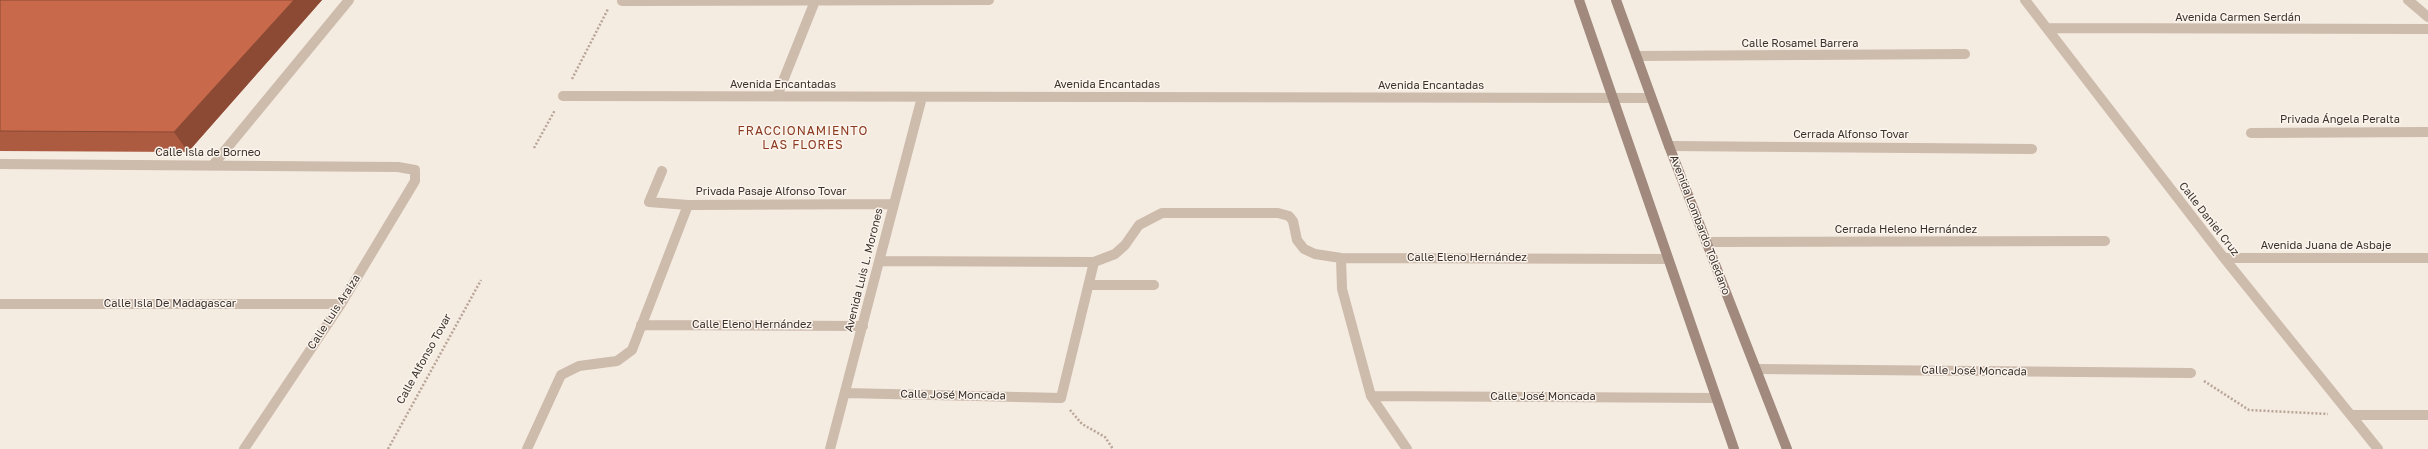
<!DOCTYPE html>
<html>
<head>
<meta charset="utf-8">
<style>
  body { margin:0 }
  canvas { display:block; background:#f4ebe1 }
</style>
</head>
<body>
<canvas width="2428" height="449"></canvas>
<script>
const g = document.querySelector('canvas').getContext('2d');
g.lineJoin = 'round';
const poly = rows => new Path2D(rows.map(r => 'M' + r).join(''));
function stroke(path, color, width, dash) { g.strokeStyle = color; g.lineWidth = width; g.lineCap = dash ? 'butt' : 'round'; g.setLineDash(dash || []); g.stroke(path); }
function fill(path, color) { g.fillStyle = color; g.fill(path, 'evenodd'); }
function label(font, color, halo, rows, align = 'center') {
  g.font = font + ' "Golos Text",sans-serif'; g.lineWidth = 3; g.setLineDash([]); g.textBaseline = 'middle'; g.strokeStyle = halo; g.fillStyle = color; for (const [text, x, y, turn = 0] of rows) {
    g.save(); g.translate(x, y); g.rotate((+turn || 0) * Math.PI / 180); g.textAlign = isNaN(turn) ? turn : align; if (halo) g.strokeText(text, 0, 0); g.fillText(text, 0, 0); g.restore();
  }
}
stroke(poly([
  [572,79,608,9],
  [534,148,555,110],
  [2204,381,2249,410,2328,414],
  [1070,410,1082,424,1105,437,1113,449],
  [388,449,481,280]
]), '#b9a596', 2.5, [2, 2]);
stroke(poly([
  [213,165,349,0]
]), '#cdbbac', 10);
stroke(poly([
  [2025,0,2224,258,2378,449],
  [2408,0,2428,17],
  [622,1,989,0],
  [2048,28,2428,29],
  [1636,56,1965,54],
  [563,96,1651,98],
  [777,96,815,1],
  [2251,133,2428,132],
  [1669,146,2032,149],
  [0,164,398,167,415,170,415,181,341,304,244,449],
  [662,171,649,202,688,205,894,204],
  [1706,242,2105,241],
  [1341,258,1342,289,1371,396,1407,449],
  [2224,258,2428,258],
  [879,261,1094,262,1115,254,1125,245,1139,225,1162,213,1278,213,1289,216,1293,221,1297,240,1304,249,1315,254,1341,258,1668,259],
  [1090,285,1154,285],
  [0,304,341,304],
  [641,325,863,326],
  [1756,369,2191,373],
  [845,393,1061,398,1094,262],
  [1371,396,1716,398],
  [2352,415,2428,415],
  [527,449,561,375,579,366,617,361,632,350,688,205],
  [830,449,922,97]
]), '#cdbbac', 10);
stroke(poly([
  [1579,0,1734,449],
  [1616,0,1669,146,1787,449]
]), '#a18a7d', 10);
fill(poly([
  [0,0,322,0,188,152,0,151]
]), '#ac5a40');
fill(poly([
  [294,0,322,0,188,152,174,132]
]), '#8c4a34');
const building = poly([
  [0,0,294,0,174,132,0,131,0,0]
]);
fill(building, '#c8694b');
stroke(building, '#8c4a34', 1);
label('11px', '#3b302b', '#fbf5ee', [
  ["Avenida Carmen Serdán",2238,18],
  ["Calle Rosamel Barrera",1800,44],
  ["Avenida Encantadas",783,85],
  ["Avenida Encantadas",1107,85],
  ["Avenida Encantadas",1431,86],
  ["Privada Ángela Peralta",2340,120],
  ["Cerrada Alfonso Tovar",1851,135],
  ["Calle Isla de Borneo",208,153],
  ["Privada Pasaje Alfonso Tovar",771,192],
  ["Calle Daniel Cruz",2209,219,52],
  ["Avenida Lombardo Toledano",1700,225,69],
  ["Cerrada Heleno Hernández",1906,230],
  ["Avenida Juana de Asbaje",2326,246],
  ["Calle Eleno Hernández",1467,258],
  ["Avenida Luis L. Morones",864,270,-76],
  ["Calle Isla De Madagascar",170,304],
  ["Calle Luis Araiza",334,312,-57],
  ["Calle Eleno Hernández",752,325],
  ["Calle Alfonso Tovar",424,359,-61],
  ["Calle José Moncada",1974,371,1],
  ["Calle José Moncada",953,395,1],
  ["Calle José Moncada",1543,397]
]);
g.letterSpacing = '1px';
label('12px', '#8c3b22', '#fbf5ee', [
  ["FRACCIONAMIENTO",803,131],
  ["LAS FLORES",803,145]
]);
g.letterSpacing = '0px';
</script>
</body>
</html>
